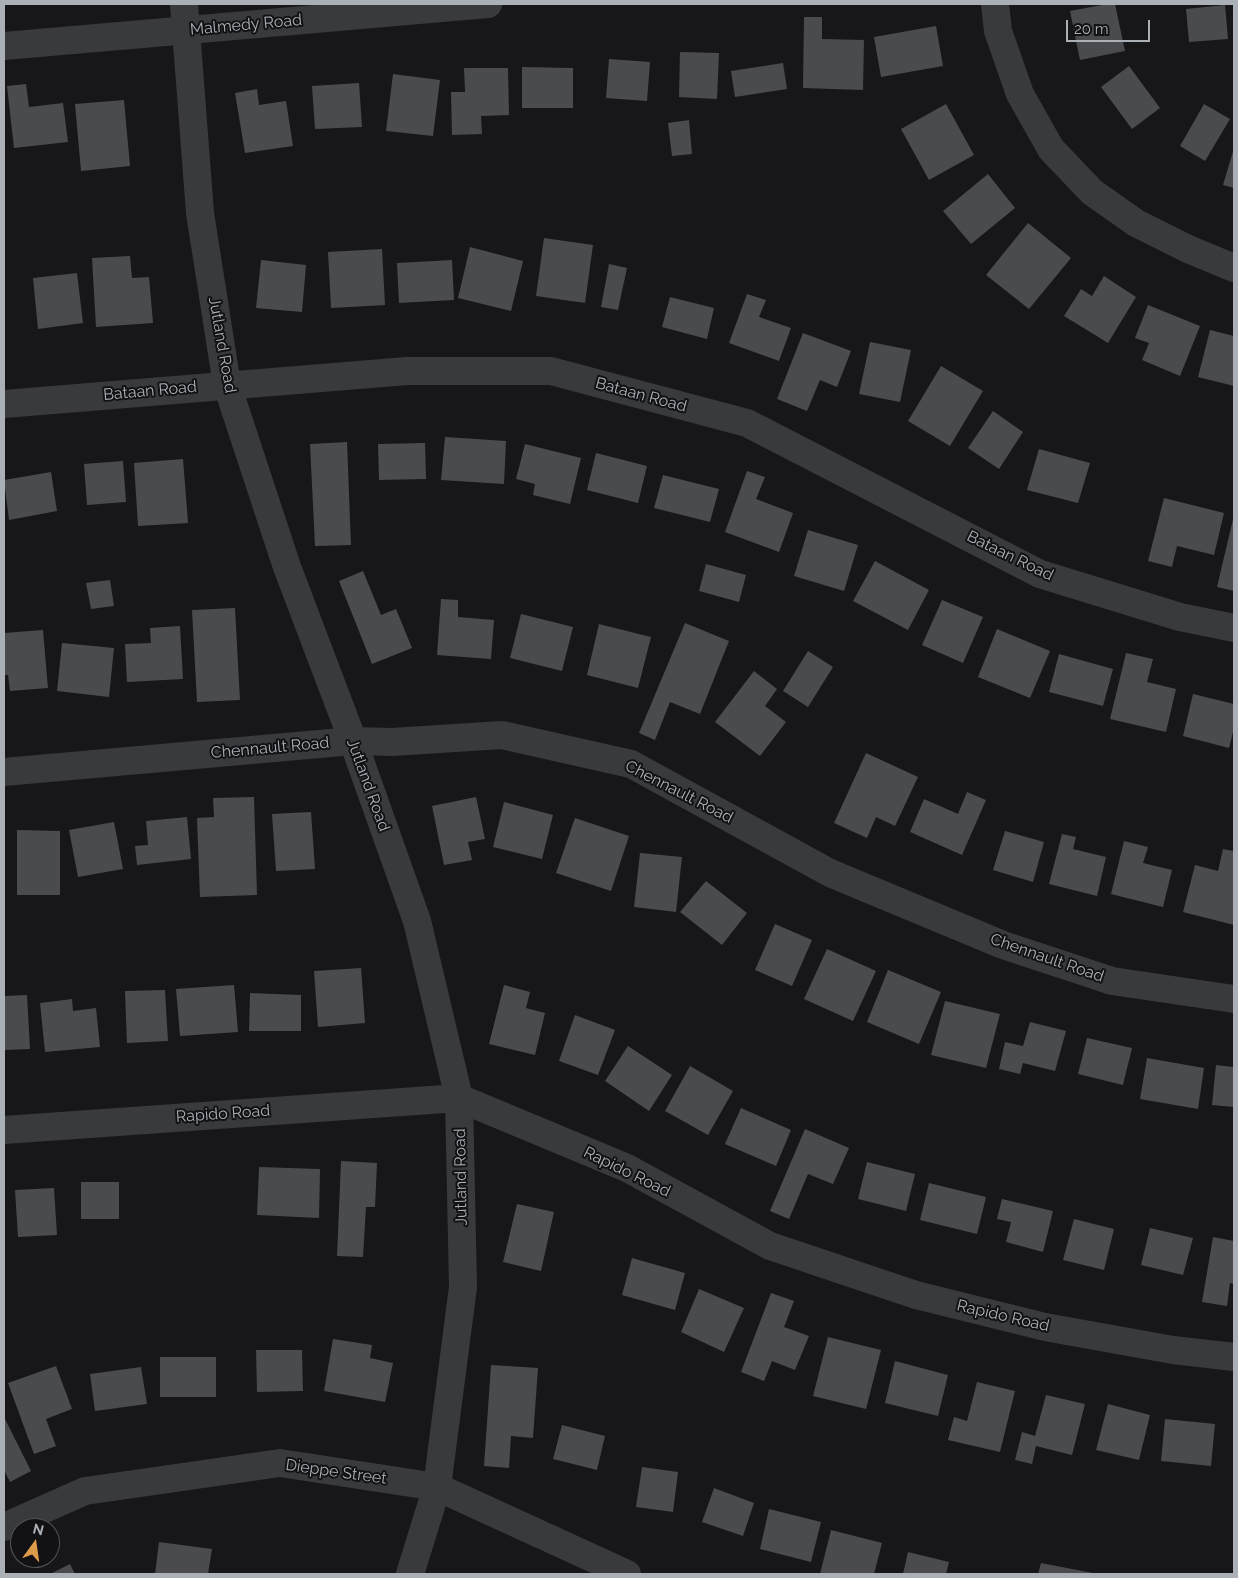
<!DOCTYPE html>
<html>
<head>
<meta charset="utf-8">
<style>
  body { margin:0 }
  #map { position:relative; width:1238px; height:1578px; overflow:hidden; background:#171719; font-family:Raleway,sans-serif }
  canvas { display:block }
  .frame { position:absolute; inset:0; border:5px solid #abb0b7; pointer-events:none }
  .north { position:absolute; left:10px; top:1518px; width:50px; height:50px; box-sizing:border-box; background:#121214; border:1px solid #4f5155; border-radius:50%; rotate:14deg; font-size:14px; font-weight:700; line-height:20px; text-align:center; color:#abb0b7 }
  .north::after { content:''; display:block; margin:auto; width:18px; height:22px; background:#dd9a4b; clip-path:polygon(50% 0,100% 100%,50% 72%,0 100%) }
  .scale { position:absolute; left:1066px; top:20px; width:84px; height:22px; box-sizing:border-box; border:2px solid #abb0b7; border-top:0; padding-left:6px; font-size:15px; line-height:18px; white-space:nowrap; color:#abb0b7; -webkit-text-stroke:4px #121214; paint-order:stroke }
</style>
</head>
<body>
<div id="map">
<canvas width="1238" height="1578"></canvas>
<div class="frame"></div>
<div class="north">N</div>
<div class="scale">20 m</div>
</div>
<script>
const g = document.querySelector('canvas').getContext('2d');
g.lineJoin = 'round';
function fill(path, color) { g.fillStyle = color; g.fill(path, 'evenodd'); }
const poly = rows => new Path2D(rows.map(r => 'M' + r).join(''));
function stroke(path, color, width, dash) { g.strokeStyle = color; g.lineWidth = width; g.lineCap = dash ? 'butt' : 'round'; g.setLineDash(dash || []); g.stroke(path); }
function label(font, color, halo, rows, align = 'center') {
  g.font = font + ' Raleway,sans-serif'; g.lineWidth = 4; g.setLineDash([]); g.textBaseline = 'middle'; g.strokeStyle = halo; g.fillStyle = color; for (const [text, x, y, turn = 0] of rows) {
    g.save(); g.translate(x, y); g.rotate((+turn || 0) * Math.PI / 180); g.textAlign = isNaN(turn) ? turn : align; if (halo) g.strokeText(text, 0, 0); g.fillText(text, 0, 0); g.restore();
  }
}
fill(poly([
  [1107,4,1115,4,1125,51,1080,60,1070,11],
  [1225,5,1228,39,1189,42,1186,9],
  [804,17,822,17,822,39,864,40,863,90,803,88],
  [936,26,943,66,881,77,874,37],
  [680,52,719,53,717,99,679,97],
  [609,59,650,62,647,101,606,98],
  [783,63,787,89,735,97,731,71],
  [1129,66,1160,108,1132,129,1101,87],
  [522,67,573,68,573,108,522,108],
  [464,68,508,68,509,115,481,116,482,134,452,135,451,92,465,92],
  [393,74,440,80,433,136,386,131],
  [359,83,362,127,315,129,312,86],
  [26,84,29,107,63,103,68,142,14,148,7,86],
  [257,89,259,105,286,101,293,146,245,153,235,93],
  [124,100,130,166,81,171,75,104],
  [946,104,974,155,929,180,901,129],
  [1204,104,1230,119,1205,161,1180,146],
  [689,120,692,154,672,156,668,123],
  [1234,148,1234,188,1223,185],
  [988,174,1015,208,971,244,943,211],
  [1028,223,1071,258,1029,309,986,275],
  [544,238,593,245,585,303,536,296],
  [470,247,523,261,511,311,458,298],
  [382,249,385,305,331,308,328,252],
  [130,256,132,278,149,277,153,323,96,327,92,258],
  [261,260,306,265,302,312,256,308],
  [452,260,454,300,399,303,397,263],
  [609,264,627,268,618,310,601,307],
  [77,273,83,323,38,329,33,278],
  [1104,276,1136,297,1108,343,1064,316,1081,289,1092,296],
  [747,294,766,300,759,317,791,328,779,361,729,343],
  [670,297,714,308,707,339,662,327],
  [1148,305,1200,326,1180,376,1142,360,1149,343,1135,338],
  [1210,330,1234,336,1234,386,1198,377],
  [803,333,851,351,837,387,820,380,807,411,777,399],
  [870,342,911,350,900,402,859,394],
  [941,366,983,391,950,446,908,421],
  [993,411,1023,432,999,469,968,448],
  [445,437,506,441,504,484,441,480],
  [347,442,351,545,315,546,310,444],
  [425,443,426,479,379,480,378,444],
  [525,444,581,458,570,504,533,495,535,484,516,479],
  [1039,449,1090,463,1078,503,1027,490],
  [596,453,647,466,638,503,587,490],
  [183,459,188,523,138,526,134,463],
  [123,461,126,502,87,505,84,464],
  [747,471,765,477,756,499,793,513,779,552,725,532],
  [51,472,57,511,9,520,4,480],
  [663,475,719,489,710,522,654,508],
  [1164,498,1224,513,1214,555,1177,546,1172,567,1148,561],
  [1234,515,1234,591,1217,587],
  [808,530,858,545,844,591,794,576],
  [875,561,929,590,908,630,853,601],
  [706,564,746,575,739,602,699,591],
  [363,571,381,615,396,609,412,648,372,664,339,581],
  [110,580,114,606,91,609,86,583],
  [441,599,458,600,458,617,494,620,491,659,437,655],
  [942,600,983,617,963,663,922,645],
  [235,608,240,700,197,702,192,610],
  [521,614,573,627,562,671,510,658],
  [685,623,729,641,700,714,670,702,655,740,639,733],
  [599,624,651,637,638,688,587,675],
  [180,626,183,679,127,682,125,644,151,643,150,628],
  [997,629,1050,651,1030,698,978,677],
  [43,630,48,688,10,691,8,675,4,675,4,633],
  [62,643,114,648,109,697,57,691],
  [808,651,833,667,808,707,783,691],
  [1126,653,1153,659,1147,682,1176,689,1166,732,1110,719],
  [1059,654,1113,669,1103,706,1049,692],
  [754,671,777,689,765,706,786,722,760,756,715,722],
  [1193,694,1234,704,1234,728,1229,748,1183,736],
  [866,753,918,777,895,826,876,817,867,838,834,823],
  [967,792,986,800,962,855,910,832,924,799,958,814],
  [254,797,257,895,200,897,197,818,214,817,213,798],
  [476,797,485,839,468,842,472,860,444,865,432,806],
  [504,802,553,815,542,859,493,847],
  [311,812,315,869,276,871,272,814],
  [187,817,191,859,137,865,135,846,148,845,146,821],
  [575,818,629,836,611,891,556,873],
  [114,822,123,869,78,877,69,830],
  [17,830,60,831,60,895,17,895],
  [1005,831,1044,842,1033,882,993,870],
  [1062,834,1076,837,1073,849,1106,857,1097,896,1049,884],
  [1124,841,1148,847,1143,863,1172,870,1163,907,1111,894],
  [1223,849,1234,851,1234,925,1183,912,1195,865,1218,871],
  [640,853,682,857,676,912,634,907],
  [706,881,747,913,722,945,680,912],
  [775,924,812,940,792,986,755,970],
  [827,949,876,971,853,1021,804,999],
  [361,968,365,1023,318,1027,314,971],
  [888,970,941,992,919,1044,867,1022],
  [234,985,238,1032,180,1036,176,989],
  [504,985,530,992,526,1008,545,1013,535,1055,489,1044],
  [165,990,168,1041,127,1043,125,991],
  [250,993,301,995,301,1031,249,1031],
  [27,995,30,1049,4,1050,4,996],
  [72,999,73,1011,96,1008,100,1047,45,1052,40,1003],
  [945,1001,1000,1014,986,1068,931,1055],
  [575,1015,615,1030,598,1075,559,1061],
  [1030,1022,1066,1031,1055,1071,1023,1063,1020,1074,999,1069,1005,1042,1023,1046],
  [1087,1038,1132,1048,1123,1085,1078,1074],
  [628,1046,672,1075,649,1111,605,1081],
  [1147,1058,1204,1068,1198,1109,1140,1099],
  [1216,1065,1234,1067,1234,1107,1212,1105],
  [690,1066,733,1091,708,1135,665,1111],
  [741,1108,791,1130,776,1166,725,1144],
  [805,1129,849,1148,833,1184,808,1174,789,1219,770,1211],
  [341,1161,377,1163,375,1207,366,1207,363,1257,337,1256],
  [867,1162,915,1174,906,1211,858,1199],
  [259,1167,320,1169,319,1218,257,1215],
  [81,1182,119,1182,119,1219,81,1219],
  [929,1183,986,1197,977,1234,920,1220],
  [54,1188,57,1235,18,1237,15,1190],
  [1002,1199,1053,1211,1043,1252,1006,1242,1011,1222,997,1219],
  [517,1204,554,1212,541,1271,503,1262],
  [1074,1219,1114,1229,1104,1270,1063,1260],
  [1150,1228,1193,1238,1183,1275,1141,1265],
  [1213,1237,1234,1241,1234,1284,1230,1283,1227,1306,1202,1302],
  [632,1258,685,1273,675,1310,622,1295],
  [699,1289,744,1308,724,1352,681,1332],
  [771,1293,794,1301,784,1327,809,1336,795,1370,772,1361,764,1381,741,1372],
  [828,1337,881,1350,866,1409,813,1396],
  [333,1339,372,1345,370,1358,393,1363,385,1402,324,1391],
  [256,1350,302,1350,303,1391,257,1392],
  [160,1357,216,1357,216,1397,160,1397],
  [895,1361,948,1375,938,1416,885,1403],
  [491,1365,538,1368,533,1438,511,1436,509,1468,484,1466],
  [56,1366,72,1409,46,1419,56,1446,34,1454,8,1383],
  [141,1367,147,1404,95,1411,90,1374],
  [977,1382,1015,1391,1000,1452,948,1440,954,1417,967,1421],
  [1046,1395,1085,1404,1072,1455,1036,1446,1032,1464,1015,1460,1022,1432,1035,1436],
  [1108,1404,1150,1415,1139,1460,1096,1450],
  [4,1417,31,1471,10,1482,4,1470],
  [1165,1419,1215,1424,1211,1466,1161,1461],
  [562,1425,605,1436,597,1470,553,1459],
  [642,1467,678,1472,673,1512,636,1507],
  [714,1488,754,1503,743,1536,702,1522],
  [769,1509,821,1522,811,1562,760,1549],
  [831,1530,882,1543,874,1574,820,1574],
  [159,1542,212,1549,208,1574,155,1574],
  [908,1552,949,1562,946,1574,903,1574],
  [1041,1563,1093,1573,1093,1574,1038,1574],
  [70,1564,75,1574,50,1574]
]), '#494b4e');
stroke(poly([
  [995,4,998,31,1020,94,1051,149,1092,192,1136,223,1188,249,1234,268],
  [4,46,488,4],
  [4,404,407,371,551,371,747,423,1040,574,1180,617,1234,628],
  [4,772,353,741,392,742,502,735,631,764,830,873,1003,945,1112,981,1234,999],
  [4,1130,459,1098,627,1168,770,1246,916,1295,1045,1327,1173,1350,1234,1357],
  [4,1527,85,1491,280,1463,437,1487,627,1574]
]), '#393a3d', 28);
stroke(poly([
  [184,4,200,213,227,385,287,567,353,741,417,921,459,1098,463,1287,437,1487,410,1574]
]), '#393a3d', 28);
label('16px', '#abb0b7', '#121214', [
  ["Malmedy Road",246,25,-5],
  ["Jutland Road",222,345,80],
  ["Bataan Road",150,391,-5],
  ["Bataan Road",641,395,15],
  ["Bataan Road",1010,556,26],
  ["Chennault Road",270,748,-5],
  ["Jutland Road",368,785,70],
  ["Chennault Road",679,792,27],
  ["Chennault Road",1047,958,19],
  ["Rapido Road",223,1114,-4],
  ["Rapido Road",627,1172,26],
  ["Jutland Road",461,1177,-91],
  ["Rapido Road",1003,1316,13],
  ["Dieppe Street",336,1472,8]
]);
</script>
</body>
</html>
